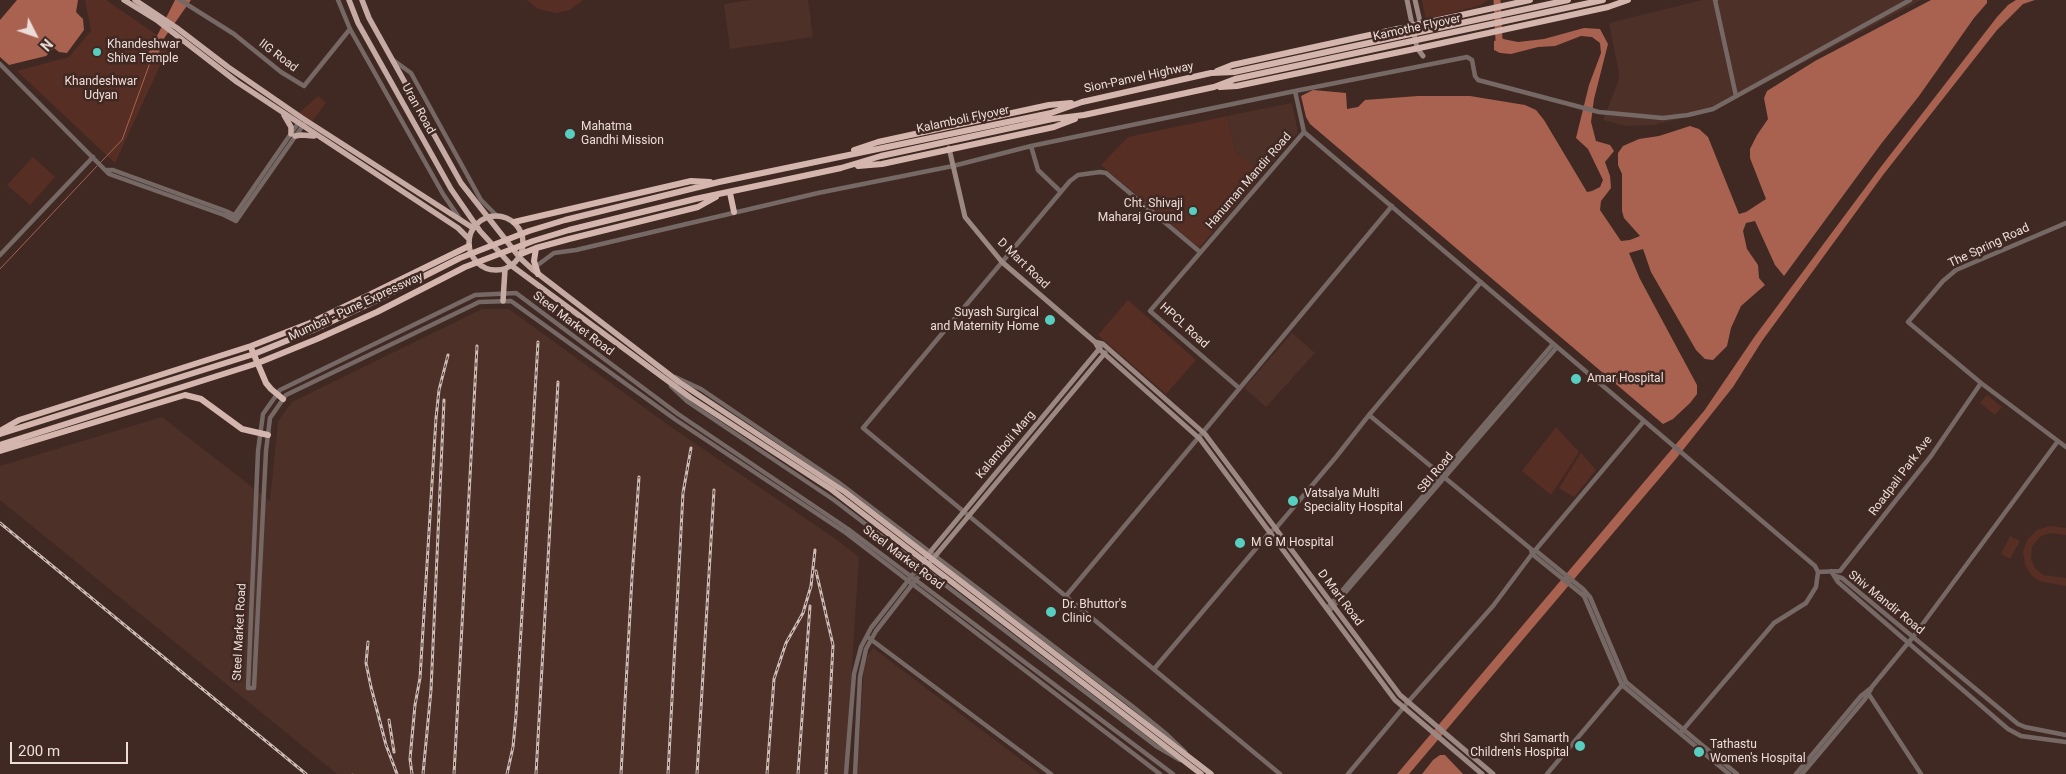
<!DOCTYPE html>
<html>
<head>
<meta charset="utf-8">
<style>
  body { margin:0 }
  #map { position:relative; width:2066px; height:774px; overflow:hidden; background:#402923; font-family:Roboto,sans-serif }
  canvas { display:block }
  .north { position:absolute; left:10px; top:10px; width:50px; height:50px; -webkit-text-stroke:4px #402923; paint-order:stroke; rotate:131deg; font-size:14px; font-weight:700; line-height:20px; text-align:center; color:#edddd9 }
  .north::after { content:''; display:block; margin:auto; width:18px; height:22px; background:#edddd9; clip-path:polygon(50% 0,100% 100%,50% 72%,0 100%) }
  .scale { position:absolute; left:10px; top:742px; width:118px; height:22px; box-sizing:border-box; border:2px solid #edddd9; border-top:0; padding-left:6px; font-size:15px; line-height:18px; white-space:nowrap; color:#edddd9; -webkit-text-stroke:4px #402923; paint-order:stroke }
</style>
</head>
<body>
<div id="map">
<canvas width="2066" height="774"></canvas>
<div class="north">N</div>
<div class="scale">200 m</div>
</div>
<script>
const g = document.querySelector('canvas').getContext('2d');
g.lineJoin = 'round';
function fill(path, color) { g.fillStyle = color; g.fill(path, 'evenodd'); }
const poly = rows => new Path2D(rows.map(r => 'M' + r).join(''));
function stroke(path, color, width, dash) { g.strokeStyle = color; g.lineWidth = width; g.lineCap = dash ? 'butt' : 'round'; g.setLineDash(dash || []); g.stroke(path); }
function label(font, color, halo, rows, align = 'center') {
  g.font = font + ' Roboto,sans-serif'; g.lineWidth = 5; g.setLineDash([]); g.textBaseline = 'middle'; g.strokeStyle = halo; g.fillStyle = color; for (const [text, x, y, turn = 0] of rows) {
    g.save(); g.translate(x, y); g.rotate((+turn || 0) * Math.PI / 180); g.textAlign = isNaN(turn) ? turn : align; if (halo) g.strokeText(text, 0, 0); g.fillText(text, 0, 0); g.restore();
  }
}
fill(poly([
  [750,0,808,0,813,37,730,49,724,4],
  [1702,0,1921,0,1715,110,1654,125,1626,126,1603,120,1618,82,1619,73,1609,23],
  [1292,103,1298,133,1263,174,1235,151,1227,116],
  [482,309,509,309,671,427,837,540,859,557,845,774,337,774,0,500,0,466,162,417,270,501,278,421,292,402],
  [1292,333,1315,353,1266,407,1244,388],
  [873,648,1040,774,857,774,864,669,867,656]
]), '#4d3028');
fill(poly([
  [85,0,106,0,170,44,115,163,17,71,69,57,91,31],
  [527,0,583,0,570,10,556,13,538,9],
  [1422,0,1488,0,1481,5,1426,20],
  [318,96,326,103,312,121,299,113],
  [1227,116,1235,151,1263,174,1199,248,1101,165,1128,137],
  [33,157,55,177,30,205,7,185],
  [1128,300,1196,360,1166,394,1098,335],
  [1987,395,2002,407,1995,415,1980,403],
  [1556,427,1579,452,1551,495,1522,471],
  [1581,453,1596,470,1574,497,1559,488],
  [2050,526,2066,528,2066,535,2050,533,2041,536,2032,546,2031,559,2035,568,2043,575,2066,578,2066,586,2039,581,2032,576,2025,565,2023,551,2028,539,2037,530],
  [2010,536,2020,541,2010,559,2001,554]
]), '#572e24');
fill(poly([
  [17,0,78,0,76,12,83,19,84,30,67,53,59,52,54,48,46,56,9,65,0,57,0,20],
  [175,0,191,0,165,37,155,63,145,60],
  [1931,0,1987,0,1987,3,1974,18,1919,96,1881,144,1784,276,1775,265,1755,221,1746,223,1743,231,1747,249,1758,265,1759,278,1765,285,1741,306,1731,328,1727,346,1713,360,1705,359,1696,350,1651,272,1643,249,1629,253,1640,279,1697,385,1697,394,1690,403,1673,419,1663,424,1310,124,1306,117,1301,96,1313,90,1346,93,1347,109,1358,107,1365,100,1418,96,1470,96,1525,105,1536,110,1544,120,1587,192,1592,191,1600,187,1603,180,1588,149,1576,138,1589,85,1601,53,1600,43,1592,37,1581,36,1555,46,1538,47,1511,54,1500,53,1494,50,1494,41,1503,39,1518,42,1544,39,1584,28,1600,29,1608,44,1594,99,1591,122,1596,141,1610,145,1614,151,1605,162,1610,176,1611,188,1601,201,1600,210,1621,241,1630,240,1640,236,1624,218,1622,211,1622,174,1618,165,1618,153,1623,146,1639,139,1659,136,1690,126,1699,129,1708,137,1739,214,1746,212,1766,199,1750,158,1750,149,1757,135,1768,119,1764,98,1767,91,1815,61],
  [2016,0,2035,0,2023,4,1997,30,1883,175,1762,341,1733,387,1675,460,1409,774,1397,774,1704,411,1755,336,1880,168,1997,17,2008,5],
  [1440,755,1445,755,1463,774,1422,774,1433,760]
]), '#a96250');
stroke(poly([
  [100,163,122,140,151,60],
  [0,269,97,166],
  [352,774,353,774]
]), '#a96250', 1);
stroke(poly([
  [1497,0,1499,40,1506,45]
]), '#a96250', 7);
stroke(poly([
  [180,0,234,34,281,72,304,86,350,29],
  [338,0,350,29,443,194,460,219],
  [1716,0,1715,0,1736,96],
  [393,60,411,73,481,200,497,216],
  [0,64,109,174,224,215,236,221,304,124],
  [1295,91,1304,132],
  [1304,132,1815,566,1818,572,1840,571,1931,456,1981,383],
  [1031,146,1038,170,1061,192],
  [107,170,113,170,226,211,238,217],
  [234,216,299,122],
  [2066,223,1956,270,1943,281,1908,322,1981,383,2066,447],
  [1200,252,1106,173,1100,172,1078,175,1070,181,863,428,1280,774],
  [0,255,93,157],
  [535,267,554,253,576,250,818,193,953,166,1031,146,1295,91,1467,57,1472,60,1475,76,1478,80,1599,112,1663,118,1688,115,1713,109,1910,0],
  [675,377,701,389,726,406,838,482,1132,706,1165,733,1185,752],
  [671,386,688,402,834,500,1156,746,1180,760],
  [1239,388,1150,311,1304,132],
  [1369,415,1531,549,1532,554,1584,596,1622,685,1729,774],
  [1535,550,1583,589,1590,597,1626,682,1737,774],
  [1831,571,1838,582,2008,729,2021,736,2066,742],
  [1835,576,1842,578,2018,724,2025,727,2066,735],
  [1066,596,1392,206],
  [1329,606,1553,344],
  [1331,609,1557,347],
  [869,638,1051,774],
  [1154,669,1270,532,1276,528,1336,457,1369,415,1481,282],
  [1868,693,1921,774],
  [1682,731,1774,623,1806,603,1816,587,1818,572],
  [846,774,854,674,861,647,871,628,922,563],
  [855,774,860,677,866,649,876,631,925,568],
  [1160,774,846,533,676,420,511,301,479,302,471,306,286,395,270,418,266,451,254,688,248,688,258,451,263,414,280,390,475,295,516,293,678,414,848,529,1173,774],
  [1348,774,1408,702,1493,606,1532,554,1644,421],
  [1547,774,1623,684],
  [1796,774,1861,696,1871,688,1913,637,2058,441],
  [1802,774,1865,699,1871,689]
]), '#756865', 4.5);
stroke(poly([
  [1407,0,1417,48,1423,56],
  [1415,0,1421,26],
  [949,148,965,217,1002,262,1095,342,1099,349,1200,439,1395,700,1482,774],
  [1095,342,1103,344,1205,434,1400,695,1493,774],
  [926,557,1100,348],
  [931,561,1105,353]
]), '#9b8883', 5);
stroke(poly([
  [124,0,158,21,237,82,458,228,469,239],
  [135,0,177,28,228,67,302,118,473,228],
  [349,0,358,23,451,189,480,231,512,266,691,398,832,490,1201,774],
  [362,0,369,18,461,183,520,258,532,269,679,382,845,492,1211,774],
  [284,115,291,127,291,134],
  [295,136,301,135,314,136],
  '469 243a27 27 0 1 1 54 0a27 27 0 1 1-54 0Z',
  [503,301,505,269]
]), '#c6aba4', 5.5);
stroke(poly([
  [1217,71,1232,65,1530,0],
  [1220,87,1237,86,1424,47,1608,7,1628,0],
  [854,150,878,142,1049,105,1071,103],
  [858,166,882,164,1054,127,1075,119],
  [730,193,734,212],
  [514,222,691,181,710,182],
  [536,248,534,261,538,274],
  [521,254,536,248,569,239,698,207,716,197],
  [252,350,266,383,271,389,283,399],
  [0,431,19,420,251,346,310,323,369,295,469,246],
  [0,434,254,354,313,330,373,302,460,258,529,231,565,220,719,182,1051,113,1082,102,1211,73,1234,72,1568,0],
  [0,445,258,363,317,339,377,312,465,267,533,241,569,230,695,199,841,168,881,156,1052,119,1084,115,1214,87,1235,79,1603,0],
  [0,451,185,395,201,399,242,429,268,435]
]), '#d4b6ae', 6);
const rail = poly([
  [0,523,306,774],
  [816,571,833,645,826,774],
  [368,642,366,663,371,687,386,745,397,774],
  [389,720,394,752],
  [412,774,410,759,415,705,420,678,436,418,439,390,448,355],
  [423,774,431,690,444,400],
  [454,774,477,346],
  [507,774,513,747,516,715,538,342],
  [536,774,558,382],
  [621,774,632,577,639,477],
  [668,774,683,493,691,448],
  [697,774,714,490],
  [767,774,774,679,786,643,803,613,811,586,815,550],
  [798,774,810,606]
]);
stroke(rail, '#cdbcb7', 3);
stroke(rail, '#402923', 1, [4]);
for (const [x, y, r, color] of [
  [97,52,5,"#58cec0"],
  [570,134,6,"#58cec0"],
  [1193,211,5,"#58cec0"],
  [1050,320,6,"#58cec0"],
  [1576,379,6,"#58cec0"],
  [1293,501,6,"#58cec0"],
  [1240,543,6,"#58cec0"],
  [1051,612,6,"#58cec0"],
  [1580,746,6,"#58cec0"],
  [1699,752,6,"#58cec0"]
]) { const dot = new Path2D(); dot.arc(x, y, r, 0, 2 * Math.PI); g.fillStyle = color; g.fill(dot); stroke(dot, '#402923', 2); }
label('12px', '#edddd9', '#402923', [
  ["Kamothe Flyover",1417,28,-12],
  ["IIG Road",278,56,37],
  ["Sion-Panvel Highway",1139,78,-12],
  ["Uran Road",418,109,61],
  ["Kalamboli Flyover",963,120,-12],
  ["Hanuman Mandir Road",1249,181,-49],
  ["The Spring Road",1989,246,-25],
  ["D Mart Road",1023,264,44],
  ["Mumbai - Pune Expressway",356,307,-25],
  ["Steel Market Road",573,324,37],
  ["HPCL Road",1184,326,42],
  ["Kalamboli Marg",1006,445,-50],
  ["SBI Road",1436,473,-50],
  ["Roadpali Park Ave",1901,476,-53],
  ["Steel Market Road",903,558,37],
  ["D Mart Road",1340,598,53],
  ["Shiv Mandir Road",1886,603,39],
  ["Steel Market Road",240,632,-87]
]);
label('12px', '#edddd9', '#402923', [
  ["Khandeshwar",107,45],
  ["Shiva Temple",107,59],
  ["Mahatma",581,127],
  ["Gandhi Mission",581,141],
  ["Cht. Shivaji",1183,204,"right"],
  ["Maharaj Ground",1183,218,"right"],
  ["Suyash Surgical",1039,313,"right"],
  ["and Maternity Home",1039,327,"right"],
  ["Amar Hospital",1587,379],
  ["Vatsalya Multi",1304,494],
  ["Speciality Hospital",1304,508],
  ["M G M Hospital",1251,543],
  ["Dr. Bhuttor's",1062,605],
  ["Clinic",1062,619],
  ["Shri Samarth",1569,739,"right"],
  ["Children's Hospital",1569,753,"right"],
  ["Tathastu",1710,745],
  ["Women's Hospital",1710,759]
], 'left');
label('12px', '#f3ddd8', '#402923', [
  ["Khandeshwar",101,82],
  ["Udyan",101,96]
]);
</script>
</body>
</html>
